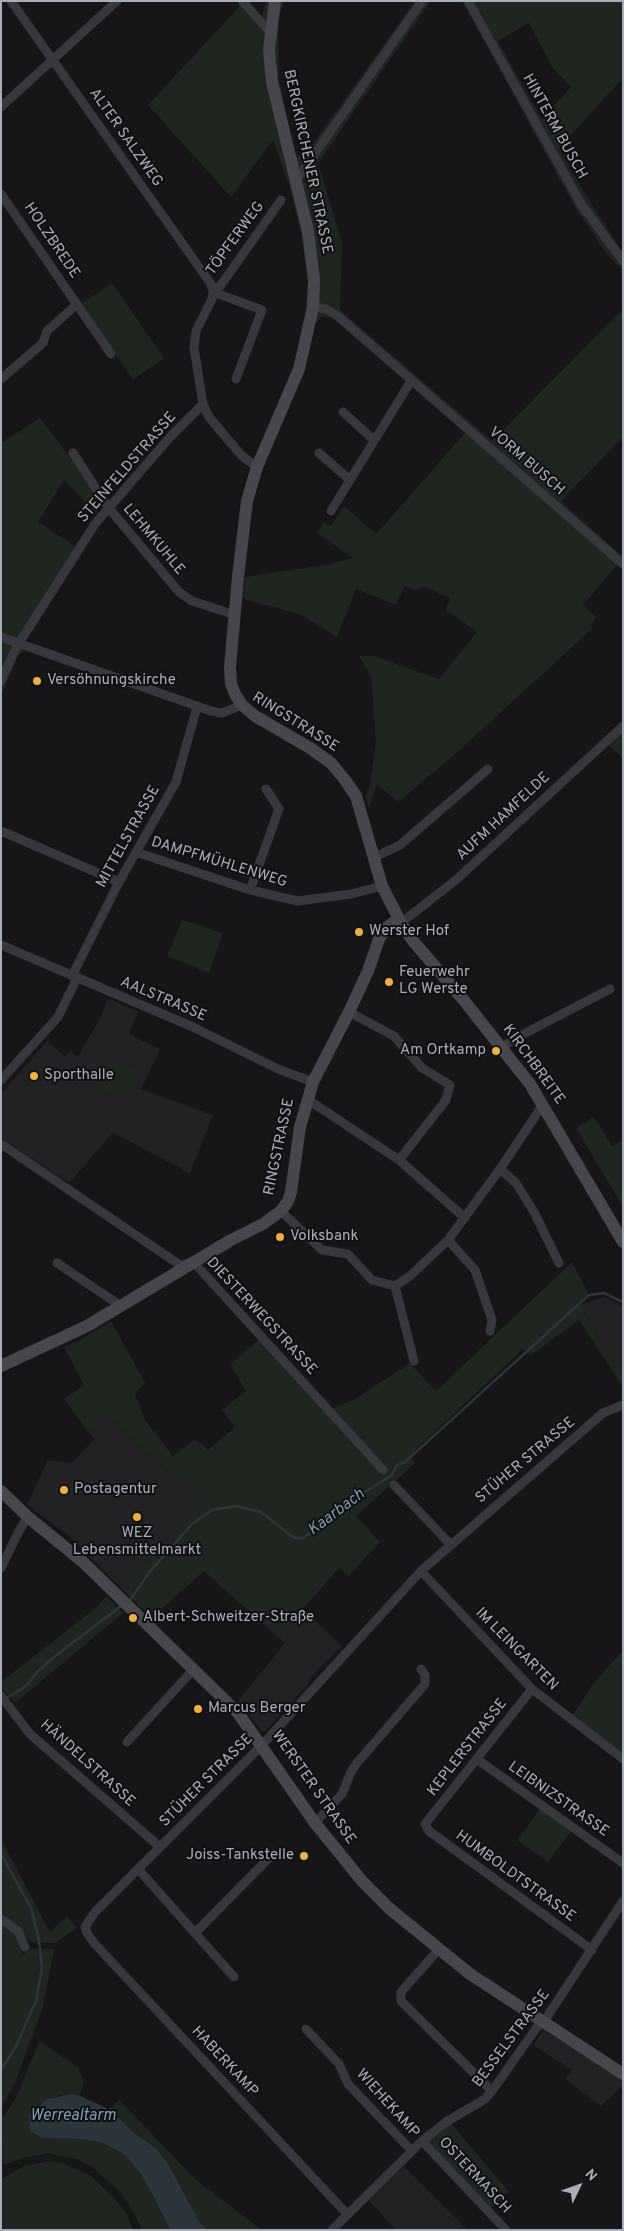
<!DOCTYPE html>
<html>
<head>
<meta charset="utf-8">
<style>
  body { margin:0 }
  #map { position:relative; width:624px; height:2231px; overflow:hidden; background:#161618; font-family:Overpass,sans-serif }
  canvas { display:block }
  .frame { position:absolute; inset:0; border:2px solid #a8adb8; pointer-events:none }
  .north { position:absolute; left:554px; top:2161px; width:50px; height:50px; -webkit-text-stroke:4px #111113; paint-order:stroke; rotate:48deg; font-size:14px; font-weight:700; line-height:20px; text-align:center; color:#a8adb8 }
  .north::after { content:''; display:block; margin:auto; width:18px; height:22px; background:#a8adb8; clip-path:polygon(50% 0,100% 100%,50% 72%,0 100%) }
</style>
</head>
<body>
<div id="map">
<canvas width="624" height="2231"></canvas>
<div class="frame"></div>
<div class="north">N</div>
</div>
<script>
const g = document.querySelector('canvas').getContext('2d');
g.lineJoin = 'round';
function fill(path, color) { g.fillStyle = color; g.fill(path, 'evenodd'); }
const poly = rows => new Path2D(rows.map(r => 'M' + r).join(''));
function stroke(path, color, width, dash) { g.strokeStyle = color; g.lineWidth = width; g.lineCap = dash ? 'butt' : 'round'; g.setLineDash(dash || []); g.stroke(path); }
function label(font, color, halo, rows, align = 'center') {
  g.font = font + ' Overpass,sans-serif'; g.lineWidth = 4; g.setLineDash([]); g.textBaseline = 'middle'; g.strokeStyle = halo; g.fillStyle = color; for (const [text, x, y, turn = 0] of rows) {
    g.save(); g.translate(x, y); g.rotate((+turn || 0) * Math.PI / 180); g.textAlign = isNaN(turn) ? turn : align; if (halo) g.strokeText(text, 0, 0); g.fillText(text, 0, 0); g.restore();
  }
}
fill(poly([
  [108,999,138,1011,129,1034,160,1049,141,1089,213,1115,190,1173,113,1133,69,1183,1,1138,1,1094,47,1041,65,1057,70,1051,78,1057,99,1020],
  [604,1297,623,1306,623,1379,580,1305],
  [106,1415,201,1501,123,1590,69,1536,27,1505,48,1460,72,1463,95,1439,89,1433],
  [298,1614,307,1621,311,1617,342,1646,310,1678,309,1683,266,1731,262,1731,238,1701,285,1643,278,1637],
  [543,2030,623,2079,623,2085,601,2106,565,2079,572,2070,533,2045],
  [404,2166,451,2213,467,2230,396,2230,369,2201]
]), '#222225');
fill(poly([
  [266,1,284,1,278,21,279,80,295,154,304,156,415,1,431,1,318,163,342,243,340,310,492,441,623,309,623,437,561,501,623,557,623,569,617,565,583,605,596,617,591,625,593,628,453,756,398,802,377,784,369,809,365,795,369,789,376,743,371,676,359,656,374,656,439,679,477,632,446,610,450,598,425,587,415,590,404,586,396,605,356,589,337,637,300,614,243,599,245,577,326,565,353,558,317,533,324,522,331,526,344,506,376,534,465,433,333,318,321,317,317,322,305,319,308,284,301,232,289,186,273,140,231,197,148,105,240,6,260,27],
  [462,1,623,1,623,78,559,148,582,189,623,253,623,271,607,254,576,209],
  [529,23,552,67,571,87,542,119,498,41],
  [112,283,164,358,133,380,81,304],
  [40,418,84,476,99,499,99,508,96,513,64,480,38,522,78,548,23,636,24,651,18,656,1,695,1,443],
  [623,730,623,759,608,744],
  [182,920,223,933,209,973,167,956],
  [117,1060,143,1071,137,1086,128,1096,120,1096,98,1091],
  [594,1117,612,1146,623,1140,623,1207,576,1128],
  [572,1262,588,1293,580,1305,623,1379,623,1387,579,1320,530,1356,523,1349,410,1455,415,1463,356,1516,380,1542,349,1576,339,1568,278,1637,204,1571,152,1618,123,1590,201,1501,106,1415,89,1433,64,1399,84,1385,64,1347,82,1339,111,1321,145,1383,135,1394,145,1420,173,1456,195,1439,208,1450,235,1427,222,1410,246,1391,230,1364,259,1340,373,1466,379,1460,331,1409,355,1399,410,1363,436,1391],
  [106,1596,123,1613,15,1703,1,1687,1,1682,98,1606],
  [623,1650,623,1755,572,1716,593,1684],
  [540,1809,571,1831,548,1862,517,1840],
  [1,1839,50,1932,67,1916,77,1928,55,1943,30,1942,17,1925,1,1914],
  [1,1923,12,1930,19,1941,22,1955,30,1949,54,1949,43,2007,15,2083,1,2107],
  [39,2041,78,2067,84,2081,80,2096,61,2095,47,2099,29,2114,62,2139,80,2139,103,2143,124,2154,140,2173,156,2201,170,2230,142,2230,133,2211,120,2192,95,2169,77,2159,48,2153,22,2158,3,2166,2,2119,16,2098],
  [119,2100,196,2180,262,2230,208,2230,200,2223,168,2162,157,2149,134,2133,109,2109],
  [451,2123,509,2192,487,2212,424,2145],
  [50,2161,63,2163,91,2176,116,2200,126,2213,133,2230,1,2230,1,2179,24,2166]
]), '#1e261f');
fill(poly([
  [71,2094,80,2096,109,2109,134,2133,157,2149,168,2163,200,2223,208,2230,170,2230,156,2201,140,2173,124,2154,103,2143,80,2139,43,2138,30,2131,29,2114,36,2108,47,2099]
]), '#2c353c');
stroke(poly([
  [130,1600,151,1570,192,1524,212,1510,236,1506,261,1512,294,1538,304,1538,336,1510,392,1475,397,1465,405,1462,589,1295,604,1293,623,1302],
  [5,1699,26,1686,37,1672,54,1657,121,1606],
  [1,1854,31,1908,39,1940,42,1968,36,2001,16,2046,1,2070]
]), '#2c353c', 2.5);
stroke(poly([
  [11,1,211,284,213,292,212,299,196,331,194,348,203,404,209,417,224,435,242,456,257,467],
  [242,1,270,32],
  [468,1,581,204,623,261],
  [1,107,117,1],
  [295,182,422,1],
  [1,194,111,354],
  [313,307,326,309,339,317,623,564],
  [1,379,43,343,47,331,77,304],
  [236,379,262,310,213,292,221,285,281,200],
  [343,412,374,440],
  [73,453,108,507,179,592,192,601,235,615],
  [319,453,350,480],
  [331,511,411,381],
  [1,637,211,711,222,713,242,705],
  [1,681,16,648,95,524,171,436,203,404],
  [1,831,119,882],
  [136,852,250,890,298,901,351,894,382,886],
  [373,858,400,845,488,769],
  [250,890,279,809,266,789],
  [401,923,457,879,623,726],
  [1,945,193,1027,278,1069,313,1082],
  [72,976,119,882,176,782,197,707],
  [349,1012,394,1036,422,1068,450,1085,446,1100,399,1160],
  [501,1048,514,1039,610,989],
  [1,1080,58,1017,77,978],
  [307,1099,399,1160,465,1218],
  [1,1144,180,1265,192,1263,197,1266,383,1470],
  [500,1169,516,1183,534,1212,559,1263],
  [281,1211,322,1250,348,1254,372,1280,395,1286,410,1276,448,1240,500,1169,540,1109,544,1106],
  [448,1240,475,1270,492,1320,490,1331],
  [57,1263,121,1306],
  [395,1286,414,1361],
  [394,1485,450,1544],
  [1,1568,20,1529,28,1517],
  [421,1571,532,1689,623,1759],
  [532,1689,425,1824,429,1831,592,1950],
  [1,1696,30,1734,160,1847],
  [127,1742,193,1670],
  [478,1760,623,1863],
  [315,1823,342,1794,351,1772,357,1763,425,1684,425,1675,421,1669],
  [138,1869,234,1977],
  [1,1919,18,1931,25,1947],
  [195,1933,269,1858],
  [439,1949,401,1992,401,2001,492,2091],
  [306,2029,339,2064,348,2084,412,2151],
  [422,2141,506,2230],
  [347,2214,94,1943,87,1933,85,1927,95,1912,262,1745,421,1571,603,1413,623,1405],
  [332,2230,422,2141,446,2122,485,2099,492,2091,537,2027,543,2023,623,1901]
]), '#37383d', 9);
stroke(poly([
  [275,1,269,50,272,82,308,231,314,280,313,307,299,369,257,467,247,501,238,577,230,667,231,684,235,694,242,705,255,716,310,748,331,763,345,780,356,796,382,886,401,923,413,941,462,998,530,1084,623,1242],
  [1,1366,87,1326,231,1240,263,1224,281,1211,288,1201,291,1192,300,1127,313,1082,349,1012,368,971,379,939,386,928,398,919],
  [1,1491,28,1517,83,1562,238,1713,315,1823,362,1881,390,1909,470,1974,623,2074]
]), '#45474d', 12);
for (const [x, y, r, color] of [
  [37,681,5,"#f2b134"],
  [359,932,5,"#f2b134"],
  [389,982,5,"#f2b134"],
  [496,1051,5,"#f2b134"],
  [34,1076,5,"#f2b134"],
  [280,1237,5,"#f2b134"],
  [64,1490,5,"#f2b134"],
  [137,1517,5,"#f2b134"],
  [133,1618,5,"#f2b134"],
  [198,1709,5,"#f2b134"],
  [304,1856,5,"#f2b134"]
]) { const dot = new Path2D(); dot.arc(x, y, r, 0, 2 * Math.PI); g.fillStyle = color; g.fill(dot); stroke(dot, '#111113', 2); }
label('15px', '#a8adb8', '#111113', [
  ["HINTERM BUSCH",554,127,61],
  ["ALTER SALZWEG",125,138,55],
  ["BERGKIRCHENER STRASSE",307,162,78],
  ["TÖPFERWEG",236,239,-54],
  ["HOLZBREDE",51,241,56],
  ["VORM BUSCH",526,462,41],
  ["STEINFELDSTRASSE",128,468,-49],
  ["LEHMKUHLE",153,540,50],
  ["RINGSTRASSE",295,723,32],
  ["AUFM HAMFELDE",504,817,-43],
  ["MITTELSTRASSE",129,837,-61],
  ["DAMPFMÜHLENWEG",219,863,17],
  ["AALSTRASSE",163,1000,23],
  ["KIRCHBREITE",533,1065,54],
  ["RINGSTRASSE",280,1147,-78],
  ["DIESTERWEGSTRASSE",261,1317,47],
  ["STÜHER STRASSE",526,1461,-40],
  ["IM LEINGARTEN",516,1650,45],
  ["KEPLERSTRASSE",468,1748,-52],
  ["HÄNDELSTRASSE",87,1764,42],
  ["STÜHER STRASSE",207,1781,-45],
  ["WERSTER STRASSE",313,1788,55],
  ["LEIBNIZSTRASSE",558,1800,35],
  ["HUMBOLDTSTRASSE",515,1877,36],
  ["BESSELSTRASSE",512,2039,-53],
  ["HABERKAMP",224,2062,47],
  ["WIEHEKAMP",387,2104,48],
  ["OSTERMASCH",474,2176,47]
]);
label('15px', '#a8adb8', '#111113', [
  ["Versöhnungskirche",47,681],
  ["Werster Hof",369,932],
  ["Feuerwehr",399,973],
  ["LG Werste",399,990],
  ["Am Ortkamp",486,1051,"right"],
  ["Sporthalle",44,1076],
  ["Volksbank",290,1237],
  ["Postagentur",74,1490],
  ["WEZ",137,1534,"center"],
  ["Lebensmittelmarkt",137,1551,"center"],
  ["Albert-Schweitzer-Straße",143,1618],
  ["Marcus Berger",208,1709],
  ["Joiss-Tankstelle",294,1856,"right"]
], 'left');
label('italic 16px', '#7f9bb3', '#111113', [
  ["Kaarbach",337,1513,-37],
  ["Werrealtarm",73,2117]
]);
</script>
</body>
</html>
